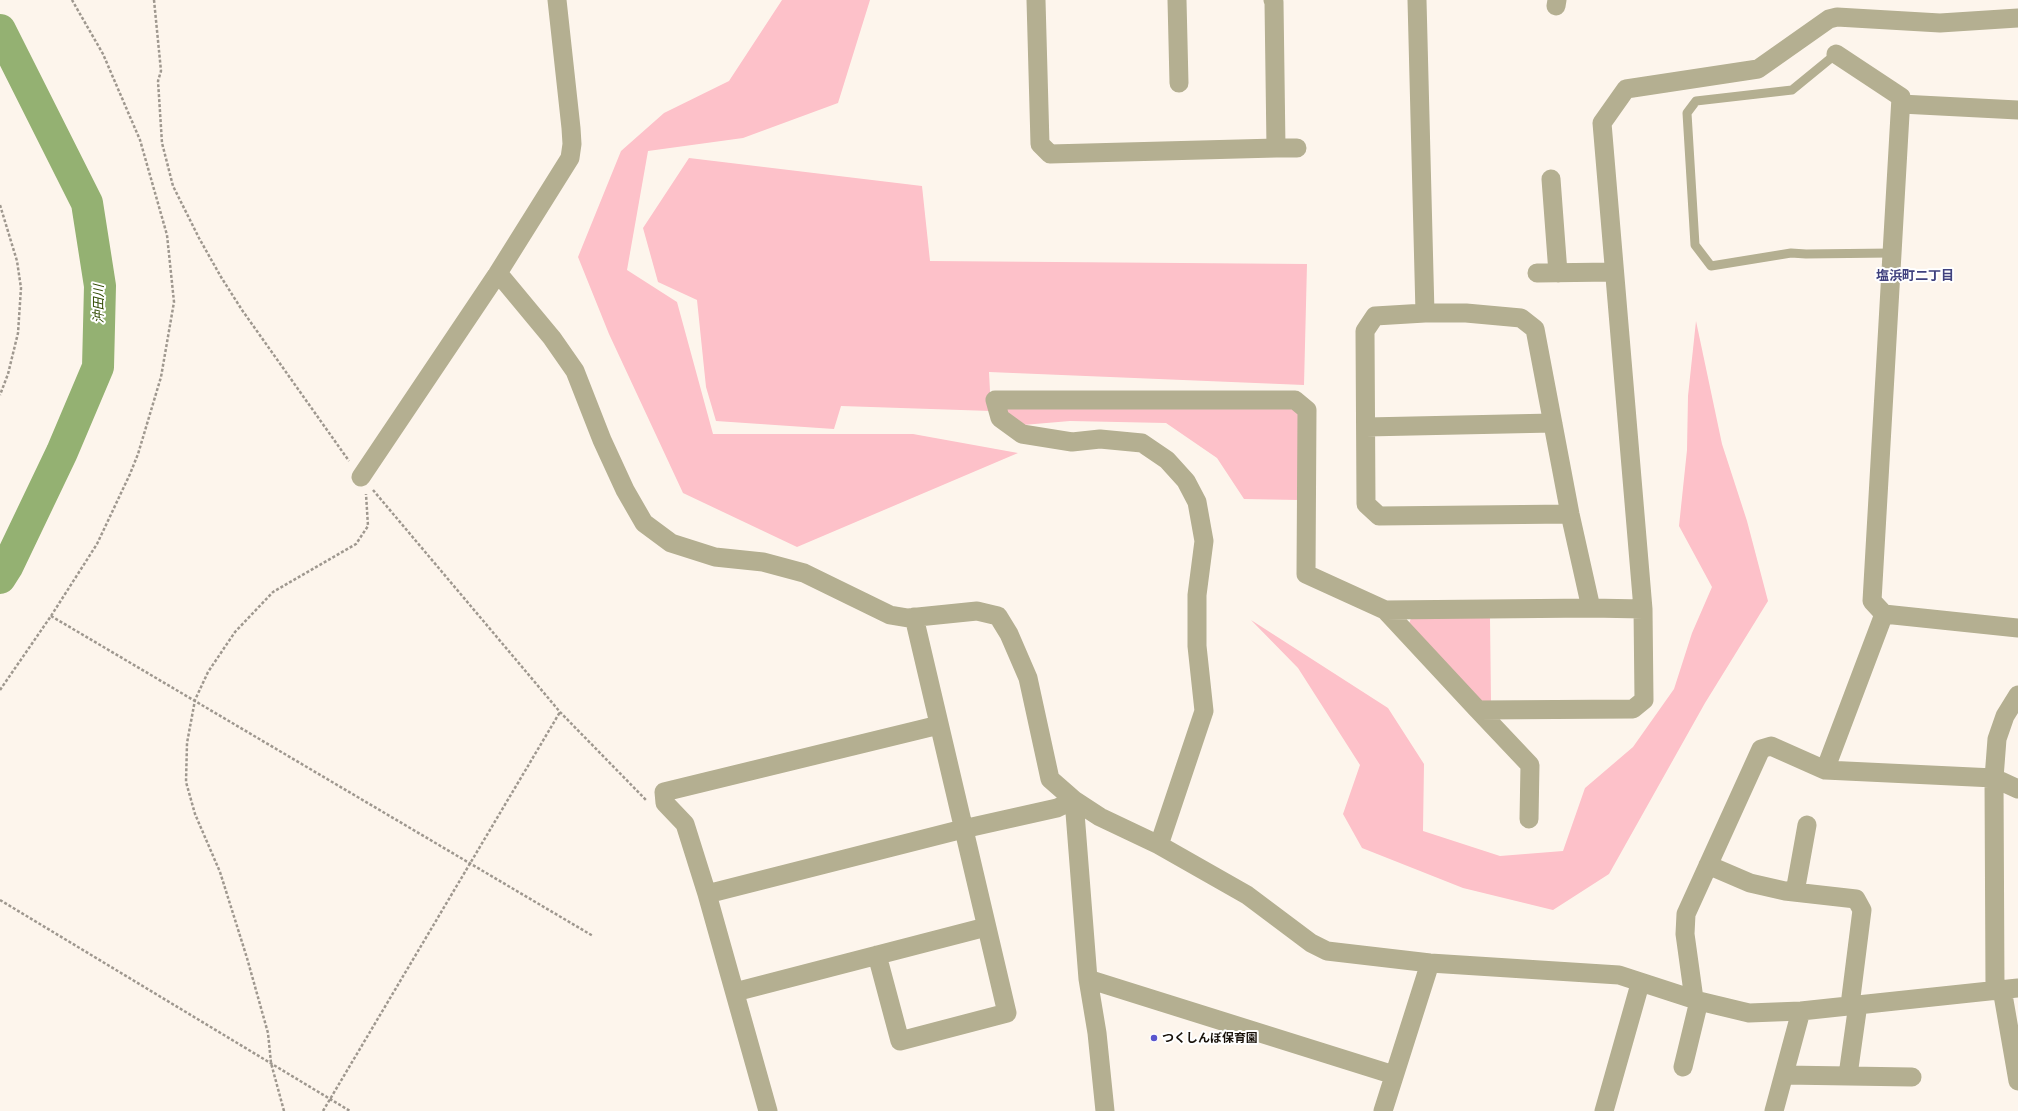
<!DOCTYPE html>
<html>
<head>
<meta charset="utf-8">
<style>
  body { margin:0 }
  canvas { display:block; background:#fdf5ec }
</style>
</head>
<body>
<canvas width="2018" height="1111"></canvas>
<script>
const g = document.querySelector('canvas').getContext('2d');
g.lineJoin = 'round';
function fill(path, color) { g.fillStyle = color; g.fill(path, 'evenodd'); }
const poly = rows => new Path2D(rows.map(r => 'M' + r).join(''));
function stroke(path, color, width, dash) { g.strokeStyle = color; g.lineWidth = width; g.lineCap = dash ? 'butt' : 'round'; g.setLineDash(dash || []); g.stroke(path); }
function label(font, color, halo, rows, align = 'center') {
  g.font = font + ' Lato,"Noto Sans JP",sans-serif'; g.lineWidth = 4; g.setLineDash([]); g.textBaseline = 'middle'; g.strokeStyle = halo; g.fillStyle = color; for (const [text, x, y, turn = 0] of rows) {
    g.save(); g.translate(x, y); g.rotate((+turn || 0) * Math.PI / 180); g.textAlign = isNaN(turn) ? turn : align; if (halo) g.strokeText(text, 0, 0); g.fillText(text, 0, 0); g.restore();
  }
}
fill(poly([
  [782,0,870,0,838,103,743,138,648,151,627,270,677,302,713,434,913,434,1018,453,797,547,683,493,609,334,578,257,621,151,664,113,729,81],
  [689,158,922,186,930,261,1307,264,1304,385,989,372,991,411,841,406,834,429,716,421,706,387,697,300,658,282,643,228],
  [1696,321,1722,444,1747,521,1768,601,1705,703,1609,874,1553,910,1463,888,1362,848,1343,814,1360,765,1298,668,1251,620,1388,708,1424,764,1423,831,1500,856,1563,851,1585,788,1633,747,1674,689,1692,633,1712,587,1679,526,1687,450,1688,396],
  [1289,405,1299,414,1299,500,1244,499,1217,458,1166,423,1070,421,1023,425,1005,414,1006,407],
  [1411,618,1490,618,1491,702,1483,703,1409,624]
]), '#fdc1c9');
stroke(poly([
  [0,30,87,203,100,286,98,367,62,452,7,567,0,578]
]), '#94b172', 32);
stroke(poly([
  [154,0,161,71,158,81,162,143,173,186,199,238,221,277,242,310,349,461],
  [0,205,17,261,21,288,18,333,8,374,0,395],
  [373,490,560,712,647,801],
  [51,616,593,936],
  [0,690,51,616,97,544,130,474,138,454,161,377,174,302,167,235,140,140,103,54,72,0],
  [0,900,350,1111],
  [284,1111,271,1063,268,1033,247,958,220,872,195,814,186,782,187,743,195,700,208,672,235,632,273,592,356,544,368,526,366,494],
  [323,1111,560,712]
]), '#9f988f', 2.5, [3, 2]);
stroke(poly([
  [1836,54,1792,90,1696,101,1687,113,1695,245,1711,266,1791,253,1806,254,1891,253]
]), '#b4af91', 9);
stroke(poly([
  [1036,0,1040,144,1050,154,1276,148,1274,2,1273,0],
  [1177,0,1179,83],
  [1417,0,1425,313],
  [1556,6,1557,0],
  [1836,54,1901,97,1872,601,1884,614,2018,628],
  [1901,104,2018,110],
  [1276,148,1297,148],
  [1551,179,1558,273],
  [498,273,552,338,575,371,602,440,625,490,644,523,671,543,715,557,763,562,804,573,890,615,908,618,977,611,998,616,1009,634,1028,678,1050,779,1074,800,1100,817,1159,845,1247,895,1311,943,1327,951,1430,963,1619,975,1699,1001,1749,1013,1801,1011,2018,988],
  [1537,273,1613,272],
  [1366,427,1553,423],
  [361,477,498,273,570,158,572,144,571,128,557,0],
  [1570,514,1379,516,1366,504,1365,331,1375,316,1425,313,1466,313,1521,318,1535,329,1570,514,1591,608],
  [1385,610,1591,608,1643,609],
  [1478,710,1530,765,1529,819],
  [1825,770,1884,614],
  [1159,845,1204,711,1197,646,1197,595,1204,541,1197,502,1186,481,1167,460,1142,443,1100,439,1072,442,1022,434,1000,418,995,400,1295,400,1307,410,1306,574,1385,610,1478,710,1633,709,1644,700,1643,609,1602,123,1626,89,1758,69,1829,19,1837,17,1940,23,2018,18],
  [1708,865,1750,883,1785,891,1856,899,1862,910,1850,1005],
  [1795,892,1807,825],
  [707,894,963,829,1057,808,1074,800,1088,979,1097,1033,1105,1111],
  [877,955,900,1041,1007,1013,914,617],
  [1088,979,1394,1075],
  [1995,989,1994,778,1997,739,2005,716,2018,695],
  [2002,989,2018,1081],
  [735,992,986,927],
  [1694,999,1685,934,1686,914,1761,749,1771,746,1825,770,1994,778,2018,789],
  [1683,1067,1699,1001],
  [1785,1075,1912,1077],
  [1848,1075,1858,1004],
  [768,1111,707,894,685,824,665,803,664,792,939,725],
  [1383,1111,1430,963],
  [1604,1111,1640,984],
  [1774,1111,1801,1011]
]), '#b4af91', 19);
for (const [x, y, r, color] of [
  [1154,1038,4,"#5a55cd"]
]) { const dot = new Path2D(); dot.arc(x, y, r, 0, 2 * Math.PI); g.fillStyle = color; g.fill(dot); stroke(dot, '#fff', 1.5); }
label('bold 12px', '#181109', '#fff', [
  ["つくしんぼ保育園",1162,1038]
], 'left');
label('bold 13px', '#40417e', '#fff', [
  ["塩浜町二丁目",1915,276]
]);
label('italic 13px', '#314b02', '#fff', [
  ["沖田川",99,304,-90]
]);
</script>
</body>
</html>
